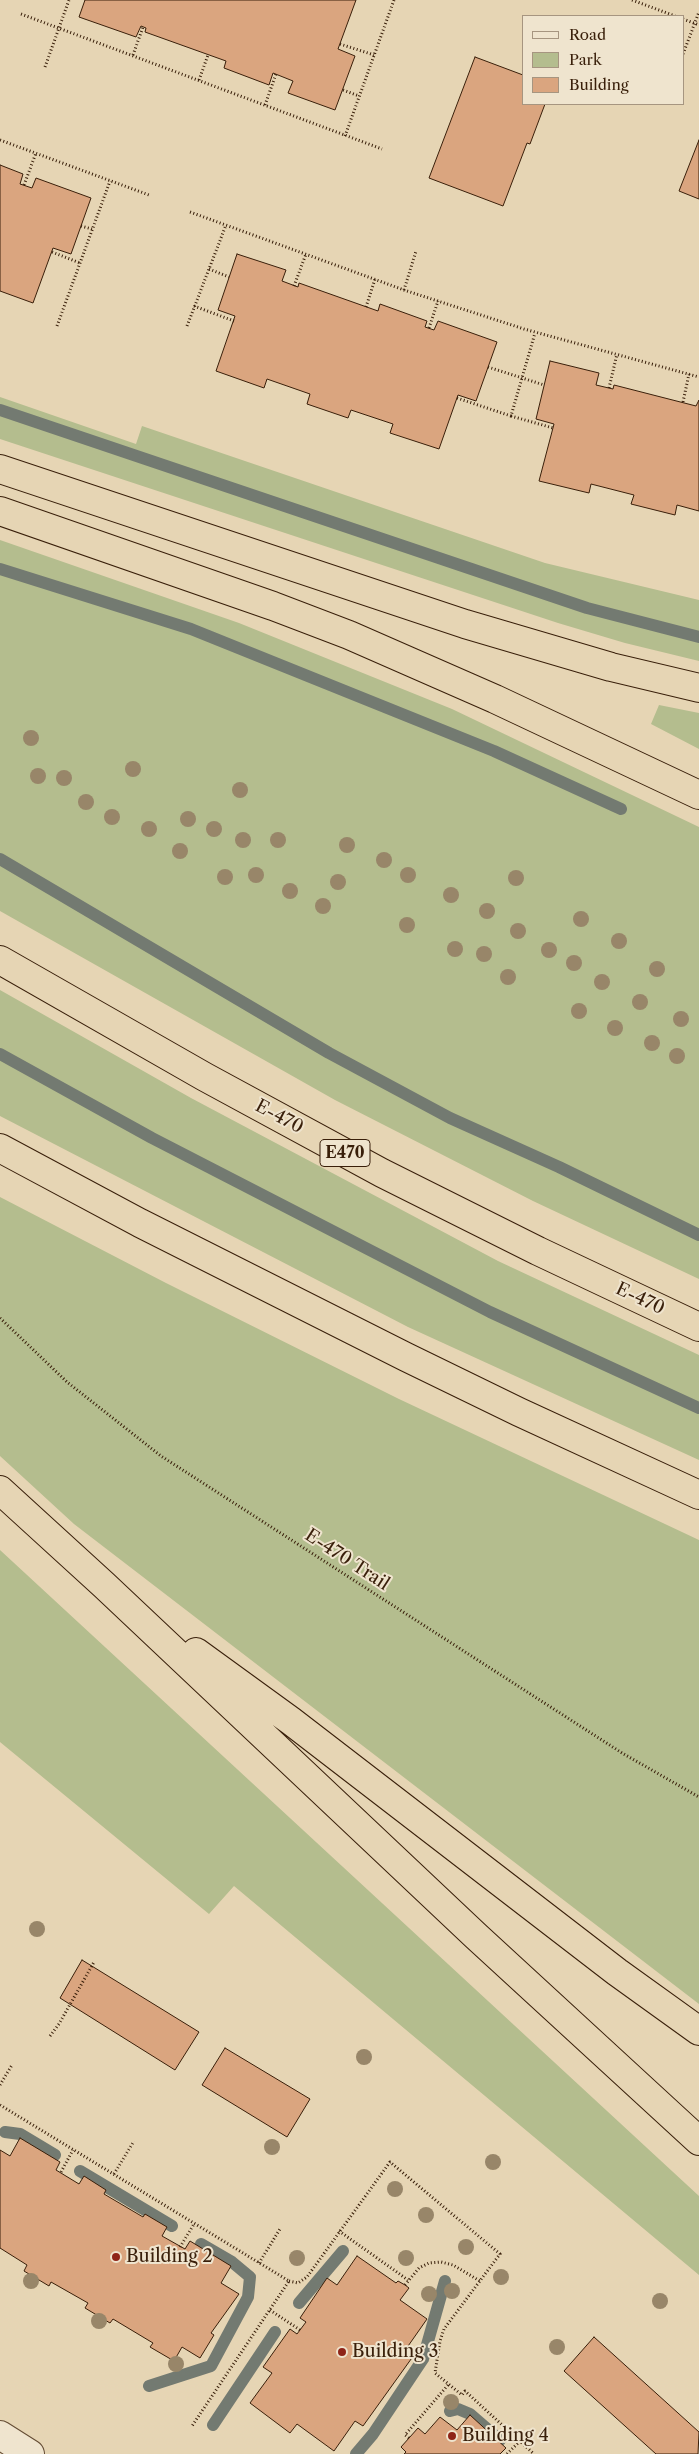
<!DOCTYPE html>
<html>
<head>
<meta charset="utf-8">
<style>
  body { margin:0 }
  #map { position:relative; width:699px; height:2454px; overflow:hidden; background:#e6d5b4; font-family:"Libre Caslon Text",serif }
  canvas { display:block }
  .legend { position:absolute; left:522px; top:15px; width:162px; height:90px; box-sizing:border-box; background:#efe4ce; border:1px solid #a69580; margin:0; padding:6px 9px; list-style:none; font-size:15px; color:#391f0a }
  .legend li { display:flex; align-items:center; gap:10px; height:25px }
  .legend b { width:25px; border:1px solid #a69580 }
</style>
</head>
<body>
<div id="map">
<canvas width="699" height="2454"></canvas>
<ul class="legend">
<li><b style="height:6px;background:#efe4ce"></b>Road</li>
<li><b style="height:14px;background:#b4bd8e"></b>Park</li>
<li><b style="height:14px;background:#daa57f"></b>Building</li>
</ul>
</div>
<script>
const g = document.querySelector('canvas').getContext('2d');
g.lineJoin = 'round';
function fill(path, color) { g.fillStyle = color; g.fill(path, 'evenodd'); }
const poly = rows => new Path2D(rows.map(r => 'M' + r).join(''));
function stroke(path, color, width, dash) { g.strokeStyle = color; g.lineWidth = width; g.lineCap = dash ? 'butt' : 'round'; g.setLineDash(dash || []); g.stroke(path); }
function label(font, color, halo, rows, align = 'center') {
  g.font = font + ' "Libre Caslon Text",serif'; g.lineWidth = 4; g.setLineDash([]); g.textBaseline = 'middle'; g.strokeStyle = halo; g.fillStyle = color; for (const [text, x, y, turn = 0] of rows) {
    g.save(); g.translate(x, y); g.rotate((+turn || 0) * Math.PI / 180); g.textAlign = isNaN(turn) ? turn : align; if (halo) g.strokeText(text, 0, 0); g.fillText(text, 0, 0); g.restore();
  }
}
fill(poly([
  [0,397,136,444,142,426,545,563,699,600,699,661,625,643,558,623,0,439],
  [0,540,239,623,452,709,699,827,699,1279,533,1201,335,1100,0,911],
  [659,705,699,713,699,749,651,724],
  [0,990,191,1098,498,1261,699,1355,699,1460,408,1327,0,1116],
  [0,1197,166,1283,399,1399,699,1540,699,2004,74,1524,0,1456],
  [0,1550,699,2196,699,2275,234,1886,209,1914,0,1742]
]), '#b4bd8e');
stroke(poly([
  [0,410,587,608,699,637],
  [0,569,191,629,494,751,621,809],
  [0,859,329,1053,450,1118,559,1167,699,1235],
  [0,1054,152,1138,490,1312,699,1408],
  [5,2132,20,2134,55,2155],
  [80,2171,172,2226],
  [299,2303,343,2251],
  [149,2386,211,2366,248,2297,250,2277,232,2262,201,2244],
  [450,2411,458,2409,470,2414,500,2440],
  [213,2425,275,2332],
  [356,2454,373,2434,423,2359,445,2281]
]), '#737a71', 12);
const building = poly([
  [85,0,356,0,338,49,355,56,335,110,288,93,293,81,273,73,269,85,224,68,226,61,145,32,146,28,141,26,136,37,79,17,85,0],
  [475,57,523,75,523,104,545,104,530,144,527,143,503,206,429,178,475,57],
  [699,140,699,199,679,191,699,140],
  [0,165,23,174,20,184,32,188,36,178,91,198,71,254,53,248,33,303,0,291,0,165],
  [237,254,286,270,282,281,298,287,299,283,378,311,380,304,427,321,425,327,434,330,438,321,497,342,476,401,458,395,439,449,390,433,393,424,351,410,348,418,307,404,310,394,267,379,264,388,216,371,235,316,218,310,237,254],
  [550,361,599,373,596,385,613,389,614,385,696,406,699,400,699,511,677,505,675,515,631,504,634,495,591,484,589,493,539,481,554,424,536,419,550,361],
  [82,1960,199,2032,175,2070,60,1998,82,1960],
  [225,2048,310,2099,287,2137,202,2085,225,2048],
  [20,2138,60,2162,56,2170,79,2184,84,2176,106,2190,104,2194,143,2217,145,2214,167,2227,162,2236,185,2249,190,2241,231,2266,221,2283,239,2294,211,2333,214,2335,200,2358,182,2347,174,2361,150,2347,153,2343,113,2319,110,2323,85,2308,88,2303,51,2282,49,2286,24,2271,27,2265,0,2248,0,2150,10,2156,20,2138],
  [357,2256,396,2283,398,2281,405,2285,409,2288,400,2300,427,2319,406,2349,414,2355,363,2426,355,2421,334,2451,297,2424,290,2433,250,2403,272,2373,263,2367,290,2329,297,2334,306,2322,300,2318,327,2278,337,2285,357,2256],
  [594,2337,699,2432,698,2454,656,2454,564,2371,594,2337],
  [470,2415,506,2448,500,2454,404,2454,406,2452,401,2447,418,2428,425,2434,440,2417,457,2430,470,2415]
]);
fill(building, '#daa57f');
stroke(building, '#391f0a', 1);
const minor = poly([
  [0,2435,30,2454]
]);
const highway = poly([
  [0,469,465,624,611,667,699,688],
  [0,511,273,606,349,635,495,699,699,795],
  [0,960,205,1077,382,1173,538,1251,699,1327],
  [0,1148,140,1223,406,1357,519,1412,699,1495],
  [0,1490,104,1585,476,1936,699,2141],
  [196,1652,291,1721,617,1972,699,2031]
]);
stroke(minor, '#644c34', 30);
stroke(highway, '#391f0a', 30);
stroke(poly([
  [632,0,675,16],
  [21,14,382,149],
  [683,19,699,25],
  [340,44,374,55],
  [683,54,699,12],
  [133,55,143,27],
  [45,67,69,0],
  [199,80,208,55],
  [343,90,359,96],
  [265,105,276,74],
  [345,136,394,0],
  [0,140,149,195],
  [24,185,36,153],
  [190,212,404,290,524,329,699,377],
  [81,226,92,229],
  [52,252,80,263],
  [209,269,229,277],
  [294,286,306,254],
  [404,290,416,251],
  [194,306,234,321],
  [366,307,375,279],
  [57,326,110,181],
  [187,326,226,225],
  [429,328,438,301],
  [488,367,544,385],
  [609,388,617,354],
  [457,398,511,416,535,333],
  [683,402,689,374],
  [511,416,553,428],
  [0,1318,67,1382,161,1456,622,1753,699,1797],
  [50,2036,59,2024,94,1962],
  [0,2085,12,2065],
  [0,2105,289,2281,192,2426],
  [61,2172,73,2150],
  [114,2174,134,2141],
  [339,2231,408,2280],
  [180,2247,194,2224],
  [259,2263,280,2229],
  [289,2281,298,2283,307,2277,390,2162,500,2254,444,2329,440,2341,435,2373,462,2395,465,2391,534,2454],
  [405,2285,419,2268,429,2263,441,2262,453,2265,480,2281],
  [270,2310,300,2330],
  [409,2438,405,2435,448,2385],
  [507,2454,520,2441]
]), '#391f0a', 3, [1, 2.5]);
stroke(minor, '#efe4ce', 28);
stroke(highway, '#e6d5b4', 28);
g.fillStyle = '#988669';
for (const [x, y] of [
  [31,738],
  [133,769],
  [38,776],
  [64,778],
  [240,790],
  [86,802],
  [112,817],
  [188,819],
  [149,829],
  [214,829],
  [243,840],
  [278,840],
  [347,845],
  [180,851],
  [384,860],
  [256,875],
  [408,875],
  [225,877],
  [516,878],
  [338,882],
  [290,891],
  [451,895],
  [323,906],
  [487,911],
  [581,919],
  [407,925],
  [518,931],
  [619,941],
  [455,949],
  [549,950],
  [484,954],
  [574,963],
  [657,969],
  [508,977],
  [602,982],
  [640,1002],
  [579,1011],
  [681,1019],
  [615,1028],
  [652,1043],
  [677,1056],
  [37,1929],
  [364,2057],
  [272,2147],
  [493,2162],
  [395,2189],
  [426,2215],
  [466,2247],
  [297,2258],
  [406,2258],
  [501,2277],
  [31,2281],
  [452,2291],
  [429,2294],
  [660,2301],
  [99,2321],
  [557,2347],
  [176,2364],
  [451,2402]
]) { g.beginPath(); g.arc(x, y, 8, 0, 2 * Math.PI); g.fill(); }
for (const [x, y, r, color] of [
  [116,2257,5,"#8f2418"],
  [342,2352,5,"#8f2418"],
  [452,2436,5,"#8f2418"]
]) { const dot = new Path2D(); dot.arc(x, y, r, 0, 2 * Math.PI); g.fillStyle = color; g.fill(dot); stroke(dot, '#efe4ce', 2); }
for (const [x, y, w] of [
  [345,1153,50]
]) { const box = new Path2D(); box.roundRect(x - w / 2, y - 13.5, w, 27, 4); g.fillStyle = '#efe4ce'; g.fill(box); stroke(box, '#391f0a', 1); }
label('bold 16px', '#391f0a', null, [
  ["E470",345,1153]
]);
label('18px', '#391f0a', '#efe4ce', [
  ["E-470",279,1117,28],
  ["E-470",640,1299,25],
  ["E-470 Trail",347,1560,33]
]);
label('18px', '#391f0a', '#efe4ce', [
  ["Building 2",126,2257],
  ["Building 3",352,2352],
  ["Building 4",462,2436]
], 'left');
</script>
</body>
</html>
